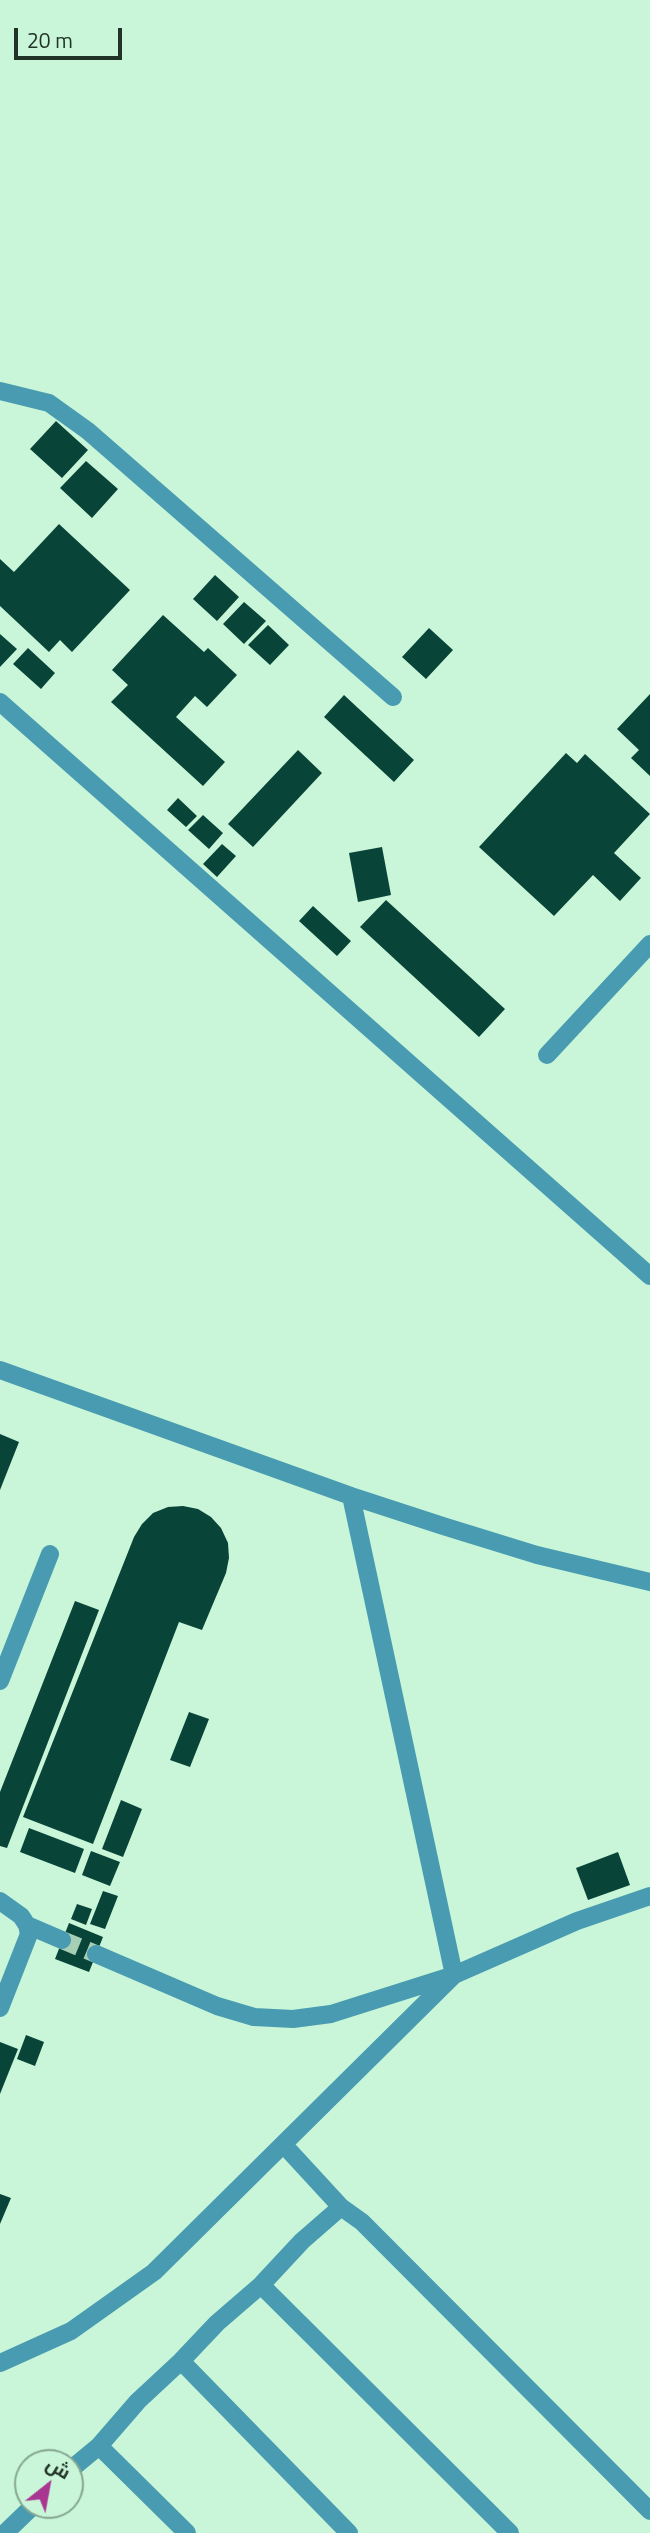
<!DOCTYPE html>
<html>
<head>
<meta charset="utf-8">
<style>
  body { margin:0 }
  #map { position:relative; width:650px; height:2533px; overflow:hidden; background:#c9f6d9; font-family:"Titillium Web",Cairo,sans-serif }
  canvas { display:block }
  .north { position:absolute; left:14px; top:2449px; width:70px; height:70px; box-sizing:border-box; background:#c9f6d9; border:2px solid #86a892; border-radius:50%; rotate:31deg; font-size:19px; font-weight:700; line-height:28px; text-align:center; color:#213227 }
  .north::after { content:''; display:block; margin:auto; width:24px; height:32px; background:#a93791; clip-path:polygon(50% 0,100% 100%,50% 72%,0 100%) }
  .scale { position:absolute; left:14px; top:28px; width:108px; height:32px; box-sizing:border-box; border:4px solid #213227; border-top:0; padding-left:9px; font-size:21px; line-height:24px; white-space:nowrap; color:#213227; -webkit-text-stroke:5px #c9f6d9; paint-order:stroke }
</style>
</head>
<body>
<div id="map">
<canvas width="650" height="2533"></canvas>
<div class="north">ش</div>
<div class="scale">20 m</div>
</div>
<script>
const g = document.querySelector('canvas').getContext('2d');
g.lineJoin = 'round';
function fill(path, color) { g.fillStyle = color; g.fill(path, 'evenodd'); }
const poly = rows => new Path2D(rows.map(r => 'M' + r).join(''));
function stroke(path, color, width, dash) { g.strokeStyle = color; g.lineWidth = width; g.lineCap = dash ? 'butt' : 'round'; g.setLineDash(dash || []); g.stroke(path); }
fill(poly([
  [56,421,88,450,62,478,30,449],
  [86,461,118,489,92,518,60,488],
  [59,524,130,590,72,652,60,640,49,652,0,606,0,559,14,572],
  [215,575,239,597,217,621,193,599],
  [244,602,266,621,244,644,223,624],
  [163,615,204,652,208,648,237,675,207,707,195,696,176,717,225,762,203,786,111,702,128,685,112,670],
  [268,625,289,645,270,665,248,645],
  [429,628,453,650,426,679,402,657],
  [0,634,17,649,0,667],
  [28,648,55,673,41,689,13,664],
  [650,694,650,776,631,758,639,750,617,729],
  [344,695,414,760,394,782,324,717],
  [298,750,322,773,253,847,228,824],
  [566,753,577,763,585,754,650,814,614,853,641,878,620,901,593,875,554,916,479,847],
  [178,798,197,816,186,827,167,810],
  [203,815,223,833,209,849,188,830],
  [222,844,236,856,217,877,203,864],
  [382,847,391,895,358,902,349,853],
  [386,900,505,1009,479,1037,360,927],
  [313,906,351,941,337,956,299,921],
  [0,1434,19,1442,0,1490],
  [183,1506,198,1509,211,1517,221,1528,228,1543,229,1558,226,1573,202,1630,179,1622,93,1844,23,1817,134,1537,142,1524,153,1513,168,1507],
  [75,1601,99,1610,7,1848,0,1846,0,1792],
  [189,1712,209,1719,190,1767,170,1760],
  [121,1800,142,1809,123,1857,102,1849],
  [29,1828,84,1849,75,1873,20,1852],
  [91,1851,120,1862,110,1886,82,1875],
  [618,1852,630,1885,588,1900,576,1868],
  [103,1891,118,1896,105,1929,90,1924],
  [77,1904,92,1909,86,1925,71,1919],
  [69,1923,103,1937,89,1972,55,1959],
  [26,2035,44,2042,35,2066,17,2059],
  [0,2042,18,2049,0,2094],
  [0,2194,11,2198,0,2224]
]), '#094439');
stroke(poly([
  [62,1940,96,1954]
]), '#a7cfb5', 18, [18, 9]);
stroke(poly([
  [0,391,49,403,88,431,393,697],
  [0,702,650,1276],
  [547,1055,650,944],
  [0,1370,351,1496,443,1526,537,1555,650,1582],
  [0,1681,50,1554],
  [0,1901,21,1916,27,1925,29,1934,0,2008],
  [27,1925,62,1940],
  [96,1954,217,2006,254,2017,293,2019,331,2014,454,1975,577,1921,650,1896],
  [283,2144,341,2207,362,2222,650,2511],
  [261,2285,510,2533],
  [181,2361,349,2533],
  [0,2363,71,2331,154,2272,454,1975,351,1496],
  [99,2446,187,2533],
  [70,2470,99,2446,138,2401,181,2361,217,2323,261,2285,302,2241,341,2207],
  [5,2533,34,2505]
]), '#499bb1', 18);
</script>
</body>
</html>
